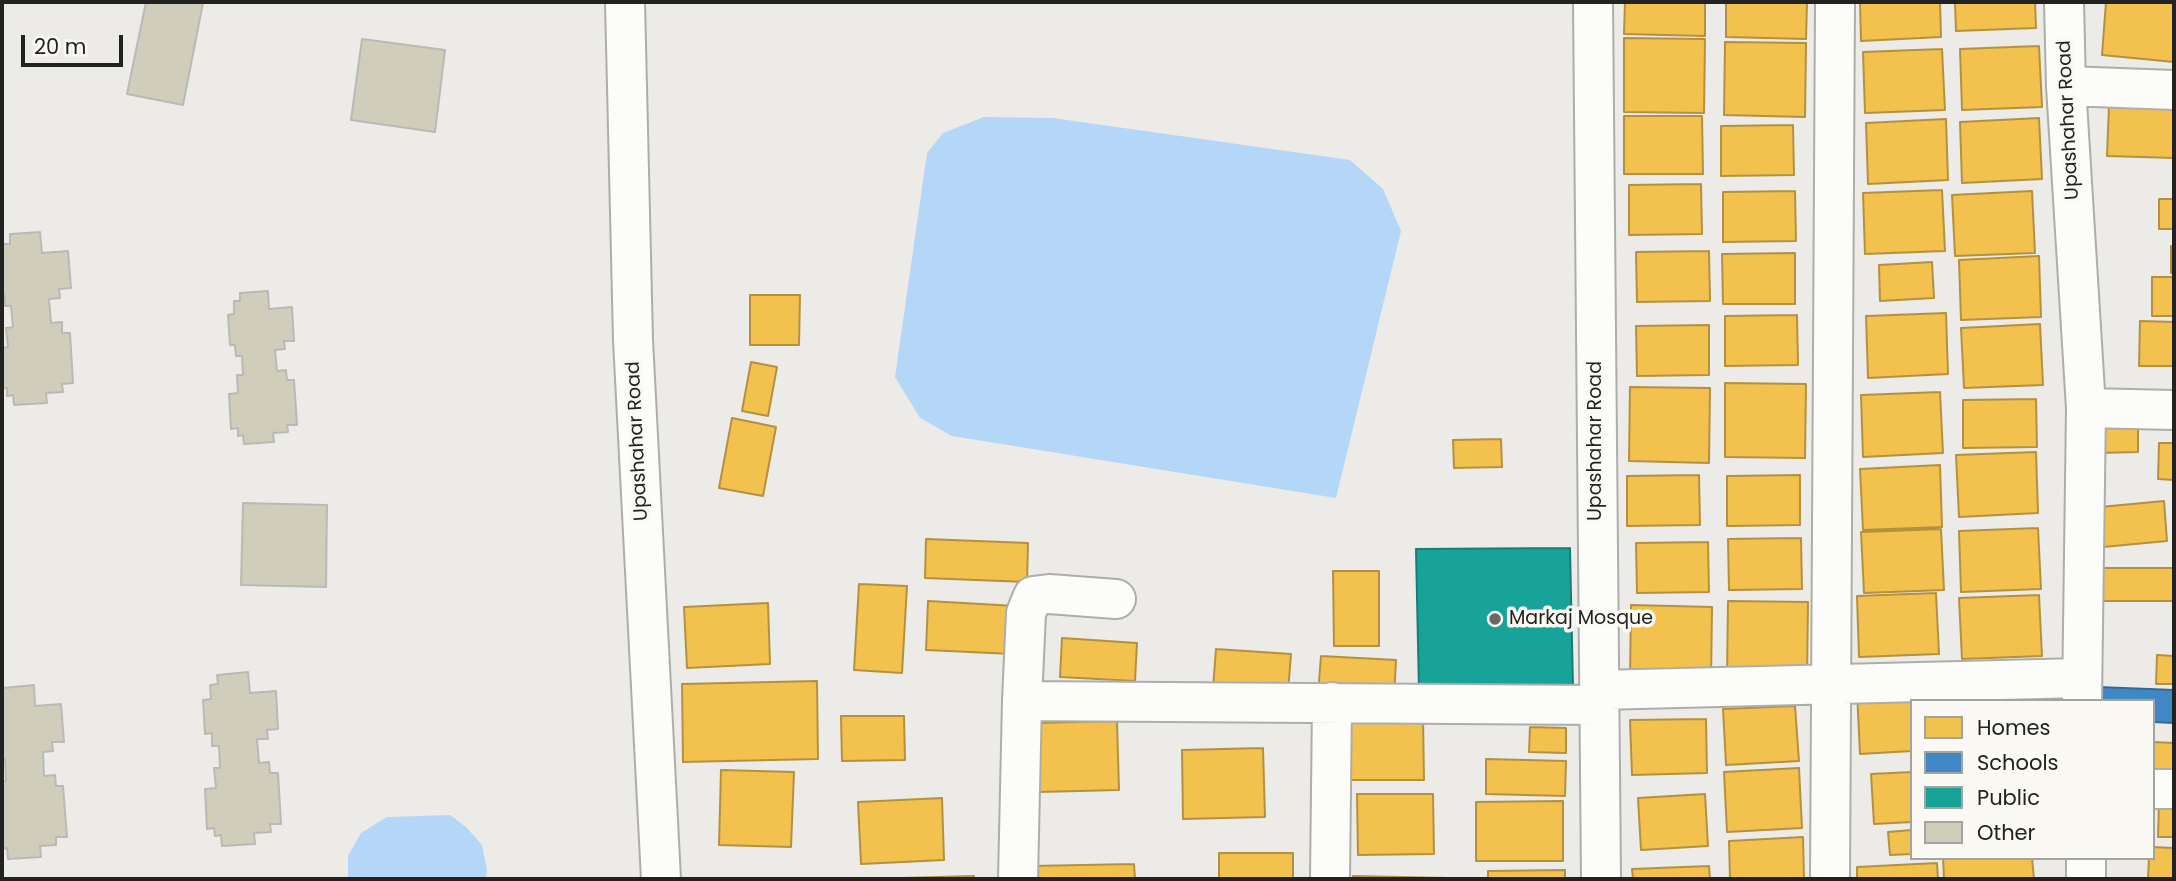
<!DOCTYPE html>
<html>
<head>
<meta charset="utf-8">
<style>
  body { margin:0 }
  #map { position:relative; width:2176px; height:881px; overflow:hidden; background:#ecebe7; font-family:Poppins,sans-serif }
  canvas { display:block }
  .frame { position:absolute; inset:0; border:4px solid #222220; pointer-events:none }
  .legend { position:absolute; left:1910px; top:699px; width:245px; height:161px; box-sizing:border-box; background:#faf9f3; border:2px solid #a4a39f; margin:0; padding:9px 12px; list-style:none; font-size:21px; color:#222220 }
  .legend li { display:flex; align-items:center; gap:14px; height:35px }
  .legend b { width:35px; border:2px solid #a4a39f }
  .scale { position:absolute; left:21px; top:35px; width:102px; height:32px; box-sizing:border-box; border:4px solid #222220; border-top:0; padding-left:9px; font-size:21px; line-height:24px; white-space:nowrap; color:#222220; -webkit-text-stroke:5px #faf9f3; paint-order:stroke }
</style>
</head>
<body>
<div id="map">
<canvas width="2176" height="881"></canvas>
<div class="frame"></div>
<ul class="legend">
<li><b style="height:19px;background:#f2c14e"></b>Homes</li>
<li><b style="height:19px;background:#3f88c5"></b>Schools</li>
<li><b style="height:19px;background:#17a398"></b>Public</li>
<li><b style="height:19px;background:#d0cdbb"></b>Other</li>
</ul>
<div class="scale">20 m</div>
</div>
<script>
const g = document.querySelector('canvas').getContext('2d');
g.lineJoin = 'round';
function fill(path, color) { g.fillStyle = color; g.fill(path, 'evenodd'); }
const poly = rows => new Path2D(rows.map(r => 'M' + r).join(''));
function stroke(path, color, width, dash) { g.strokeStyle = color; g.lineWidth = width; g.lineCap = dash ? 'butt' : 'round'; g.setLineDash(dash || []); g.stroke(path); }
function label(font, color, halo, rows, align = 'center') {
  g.font = font + ' Poppins,sans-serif'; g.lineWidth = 7; g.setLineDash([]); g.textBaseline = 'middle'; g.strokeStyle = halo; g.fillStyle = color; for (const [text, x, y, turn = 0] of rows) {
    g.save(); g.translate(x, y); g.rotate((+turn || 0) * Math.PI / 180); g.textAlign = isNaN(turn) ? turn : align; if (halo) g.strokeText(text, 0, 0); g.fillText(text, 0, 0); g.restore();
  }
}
fill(poly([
  [984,117,1053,118,1350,160,1383,189,1401,231,1336,498,952,436,920,418,895,377,927,153,943,133],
  [450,815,466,827,482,845,487,870,486,879,348,879,348,856,361,833,387,817]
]), '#b4d7f8');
const homes = poly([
  [1625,2,1705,2,1705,36,1624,34,1625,2],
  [1726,2,1807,2,1806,39,1726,37,1726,2],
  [1860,2,1940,2,1941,37,1861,41,1860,2],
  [1955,2,2035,2,2036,28,1956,31,1955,2],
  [2106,2,2174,2,2174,62,2102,55,2106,2],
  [1624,38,1705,39,1704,113,1624,112,1624,38],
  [1725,42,1806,43,1805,117,1724,115,1725,42],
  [2039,46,2042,107,1962,110,1960,49,2039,46],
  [1942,49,1945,110,1865,113,1863,52,1942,49],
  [2109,105,2174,107,2174,158,2107,156,2109,105],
  [1624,116,1702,116,1703,174,1624,174,1624,116],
  [2039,118,2042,179,1962,183,1960,122,2039,118],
  [1946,119,1948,180,1868,184,1866,123,1946,119],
  [1793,125,1794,175,1721,176,1721,126,1793,125],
  [1701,184,1702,234,1629,235,1629,185,1701,184],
  [1942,190,1945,251,1865,254,1863,193,1942,190],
  [1795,191,1796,241,1723,242,1723,192,1795,191],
  [2032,191,2035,253,1955,256,1952,195,2032,191],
  [2159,199,2174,199,2174,229,2159,229,2159,199],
  [2171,246,2174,246,2174,273,2171,273,2171,246],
  [1709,251,1710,301,1637,302,1636,252,1709,251],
  [1795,253,1795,304,1723,304,1722,254,1795,253],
  [2039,256,2041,317,1961,320,1959,260,2039,256],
  [1932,262,1934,298,1880,301,1879,265,1932,262],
  [2152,277,2174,277,2174,316,2152,316,2152,277],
  [750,295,800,295,799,345,750,345,750,295],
  [1946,313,1948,374,1868,378,1866,316,1946,313],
  [1797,315,1798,365,1725,366,1725,316,1797,315],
  [2140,321,2174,322,2174,366,2139,366,2140,321],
  [2040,324,2043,385,1964,388,1961,328,2040,324],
  [1709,325,1709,375,1637,376,1636,326,1709,325],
  [751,362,777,367,768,416,742,411,751,362],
  [1725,383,1806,384,1805,458,1725,457,1725,383],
  [1630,387,1710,388,1709,463,1629,461,1630,387],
  [1940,392,1943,453,1863,457,1861,395,1940,392],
  [2036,399,2037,447,1963,448,1963,400,2036,399],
  [732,418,776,427,763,496,719,488,732,418],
  [2099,419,2138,421,2138,452,2099,453,2099,419],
  [1501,439,1502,467,1454,468,1453,440,1501,439],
  [2159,443,2174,443,2174,480,2158,479,2159,443],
  [2036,452,2038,513,1959,517,1956,455,2036,452],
  [1940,465,1942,527,1863,530,1860,469,1940,465],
  [1699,475,1700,525,1627,526,1627,476,1699,475],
  [1800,475,1800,525,1727,526,1727,476,1800,475],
  [2164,501,2167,541,2103,547,2100,507,2164,501],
  [2038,528,2041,589,1961,592,1959,531,2038,528],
  [1941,529,1944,590,1864,593,1861,532,1941,529],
  [1801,538,1802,589,1729,590,1728,539,1801,538],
  [926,539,1028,543,1027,582,925,578,926,539],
  [1708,542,1709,592,1637,593,1636,543,1708,542],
  [2096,568,2174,568,2174,601,2096,601,2096,568],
  [1333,571,1379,571,1379,646,1334,646,1333,571],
  [859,584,907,586,902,673,854,670,859,584],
  [1936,593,1939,654,1859,657,1857,596,1936,593],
  [2039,595,2042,656,1962,659,1959,598,2039,595],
  [928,601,1016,606,1013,654,926,650,928,601],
  [1728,601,1808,602,1807,676,1727,676,1728,601],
  [768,603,770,664,687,668,684,607,768,603],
  [1631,605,1712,607,1711,680,1630,679,1631,605],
  [1062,638,1137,643,1135,681,1060,677,1062,638],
  [1216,649,1291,654,1288,692,1213,688,1216,649],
  [2157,655,2174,656,2174,684,2156,684,2157,655],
  [1321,656,1396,660,1394,699,1318,694,1321,656],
  [817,681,818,759,683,762,682,684,817,681],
  [1857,691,1912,701,1912,751,1860,754,1857,691],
  [1795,706,1799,761,1726,765,1723,709,1795,706],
  [841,716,904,716,905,760,842,761,841,716],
  [1423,719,1424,780,1348,780,1347,720,1423,719],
  [1706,719,1707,773,1632,775,1630,720,1706,719],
  [1117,721,1119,790,1038,792,1036,723,1117,721],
  [1530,727,1566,728,1566,753,1529,752,1530,727],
  [2153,742,2174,743,2174,774,2153,773,2153,742],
  [1263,748,1265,817,1183,819,1182,750,1263,748],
  [1486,759,1566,761,1565,796,1486,794,1486,759],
  [1799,768,1802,828,1727,832,1724,772,1799,768],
  [721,770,794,772,791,847,719,845,721,770],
  [1912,772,1912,822,1874,824,1871,774,1912,772],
  [1357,794,1433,794,1434,854,1358,855,1357,794],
  [1705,794,1708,846,1641,850,1638,798,1705,794],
  [942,798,944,860,861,864,858,802,942,798],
  [1563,801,1563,861,1476,861,1476,802,1563,801],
  [2159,802,2174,803,2174,837,2158,837,2159,802],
  [1912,830,1912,854,1890,855,1888,832,1912,830],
  [1803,837,1804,879,1730,879,1729,841,1803,837],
  [2153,847,2174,848,2174,879,2148,878,2149,858,2153,858,2153,847],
  [1219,853,1293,853,1293,879,1219,879,1219,853],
  [1943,858,2032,858,2034,879,1944,879,1943,858],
  [1937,863,1938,879,1857,879,1857,867,1937,863],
  [1134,864,1135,879,1031,879,1031,866,1134,864],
  [1709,866,1710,879,1633,879,1632,869,1709,866],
  [1565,870,1565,879,1488,879,1488,871,1565,870],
  [974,876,974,879,865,879,974,876],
  [1353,876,1448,878,1448,879,1353,879,1353,876]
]);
fill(homes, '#f2c14e');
stroke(homes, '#b49140', 2);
const schools = poly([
  [2098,687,2174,690,2174,723,2153,722,2153,701,2098,701,2098,687]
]);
fill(schools, '#3f88c5');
stroke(schools, '#366994', 2);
const public = poly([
  [1570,548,1573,688,1419,691,1416,549,1570,548]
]);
fill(public, '#17a398');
stroke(public, '#1a7c74', 2);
const building = poly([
  [146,2,203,3,183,105,127,94,146,2],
  [362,39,445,50,435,132,351,120,362,39],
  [40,232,42,253,68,251,71,288,59,289,60,298,49,299,51,323,62,322,62,333,70,333,73,383,62,384,63,392,46,393,47,403,14,405,13,395,7,396,7,388,2,388,2,348,8,347,6,328,13,327,11,306,5,306,4,293,2,293,2,244,10,244,10,234,40,232],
  [268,291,269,309,292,307,294,341,284,341,285,349,275,350,277,371,286,370,287,380,294,380,297,425,287,425,288,432,273,433,274,442,244,444,243,435,238,436,238,428,231,429,229,394,238,393,237,375,243,375,242,356,236,356,235,345,230,345,228,315,234,314,234,301,240,301,240,293,268,291],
  [243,503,327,505,326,587,241,585,243,503],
  [248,672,250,693,276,691,278,729,267,730,268,739,257,739,259,763,269,762,270,773,278,773,281,824,270,824,271,832,254,833,255,844,222,846,221,835,215,836,214,828,207,829,205,789,216,788,214,768,220,768,219,746,212,746,212,733,205,734,203,700,211,699,210,685,218,684,217,675,248,672],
  [34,685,35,706,61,704,64,742,52,742,53,751,43,752,44,776,55,775,56,786,63,786,67,837,56,837,56,845,40,846,41,857,8,859,7,848,2,849,2,781,6,781,5,759,2,759,3,688,34,685]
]);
fill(building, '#d0cdbb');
stroke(building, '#b9b9b6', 2);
const minor = poly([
  [625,2,633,340,661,879],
  [1593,2,1601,879],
  [2064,2,2066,86,2086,408,2082,701],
  [2066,86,2174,90],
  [2086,408,2174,410],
  [1599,690,2081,678],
  [1022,701,1026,613,1033,596,1049,594,1116,599],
  [2153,789,2174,789],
  [2086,858,2086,879],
  [1018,879,1022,701,1599,705],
  [1330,879,1332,702],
  [1830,879,1835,2]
]);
stroke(minor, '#adadaa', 42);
stroke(minor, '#fcfcfb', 38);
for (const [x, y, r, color] of [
  [1495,619,7,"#696866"]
]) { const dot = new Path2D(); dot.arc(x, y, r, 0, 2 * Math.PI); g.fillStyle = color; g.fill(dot); stroke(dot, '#faf9f3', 2.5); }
label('19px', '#222220', '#faf9f3', [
  ["Upashahar Road",2069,120,-93],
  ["Upashahar Road",638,441,-93],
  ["Upashahar Road",1596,441,-90]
]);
label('19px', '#222220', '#faf9f3', [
  ["Markaj Mosque",1509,619]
], 'left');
</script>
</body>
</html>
